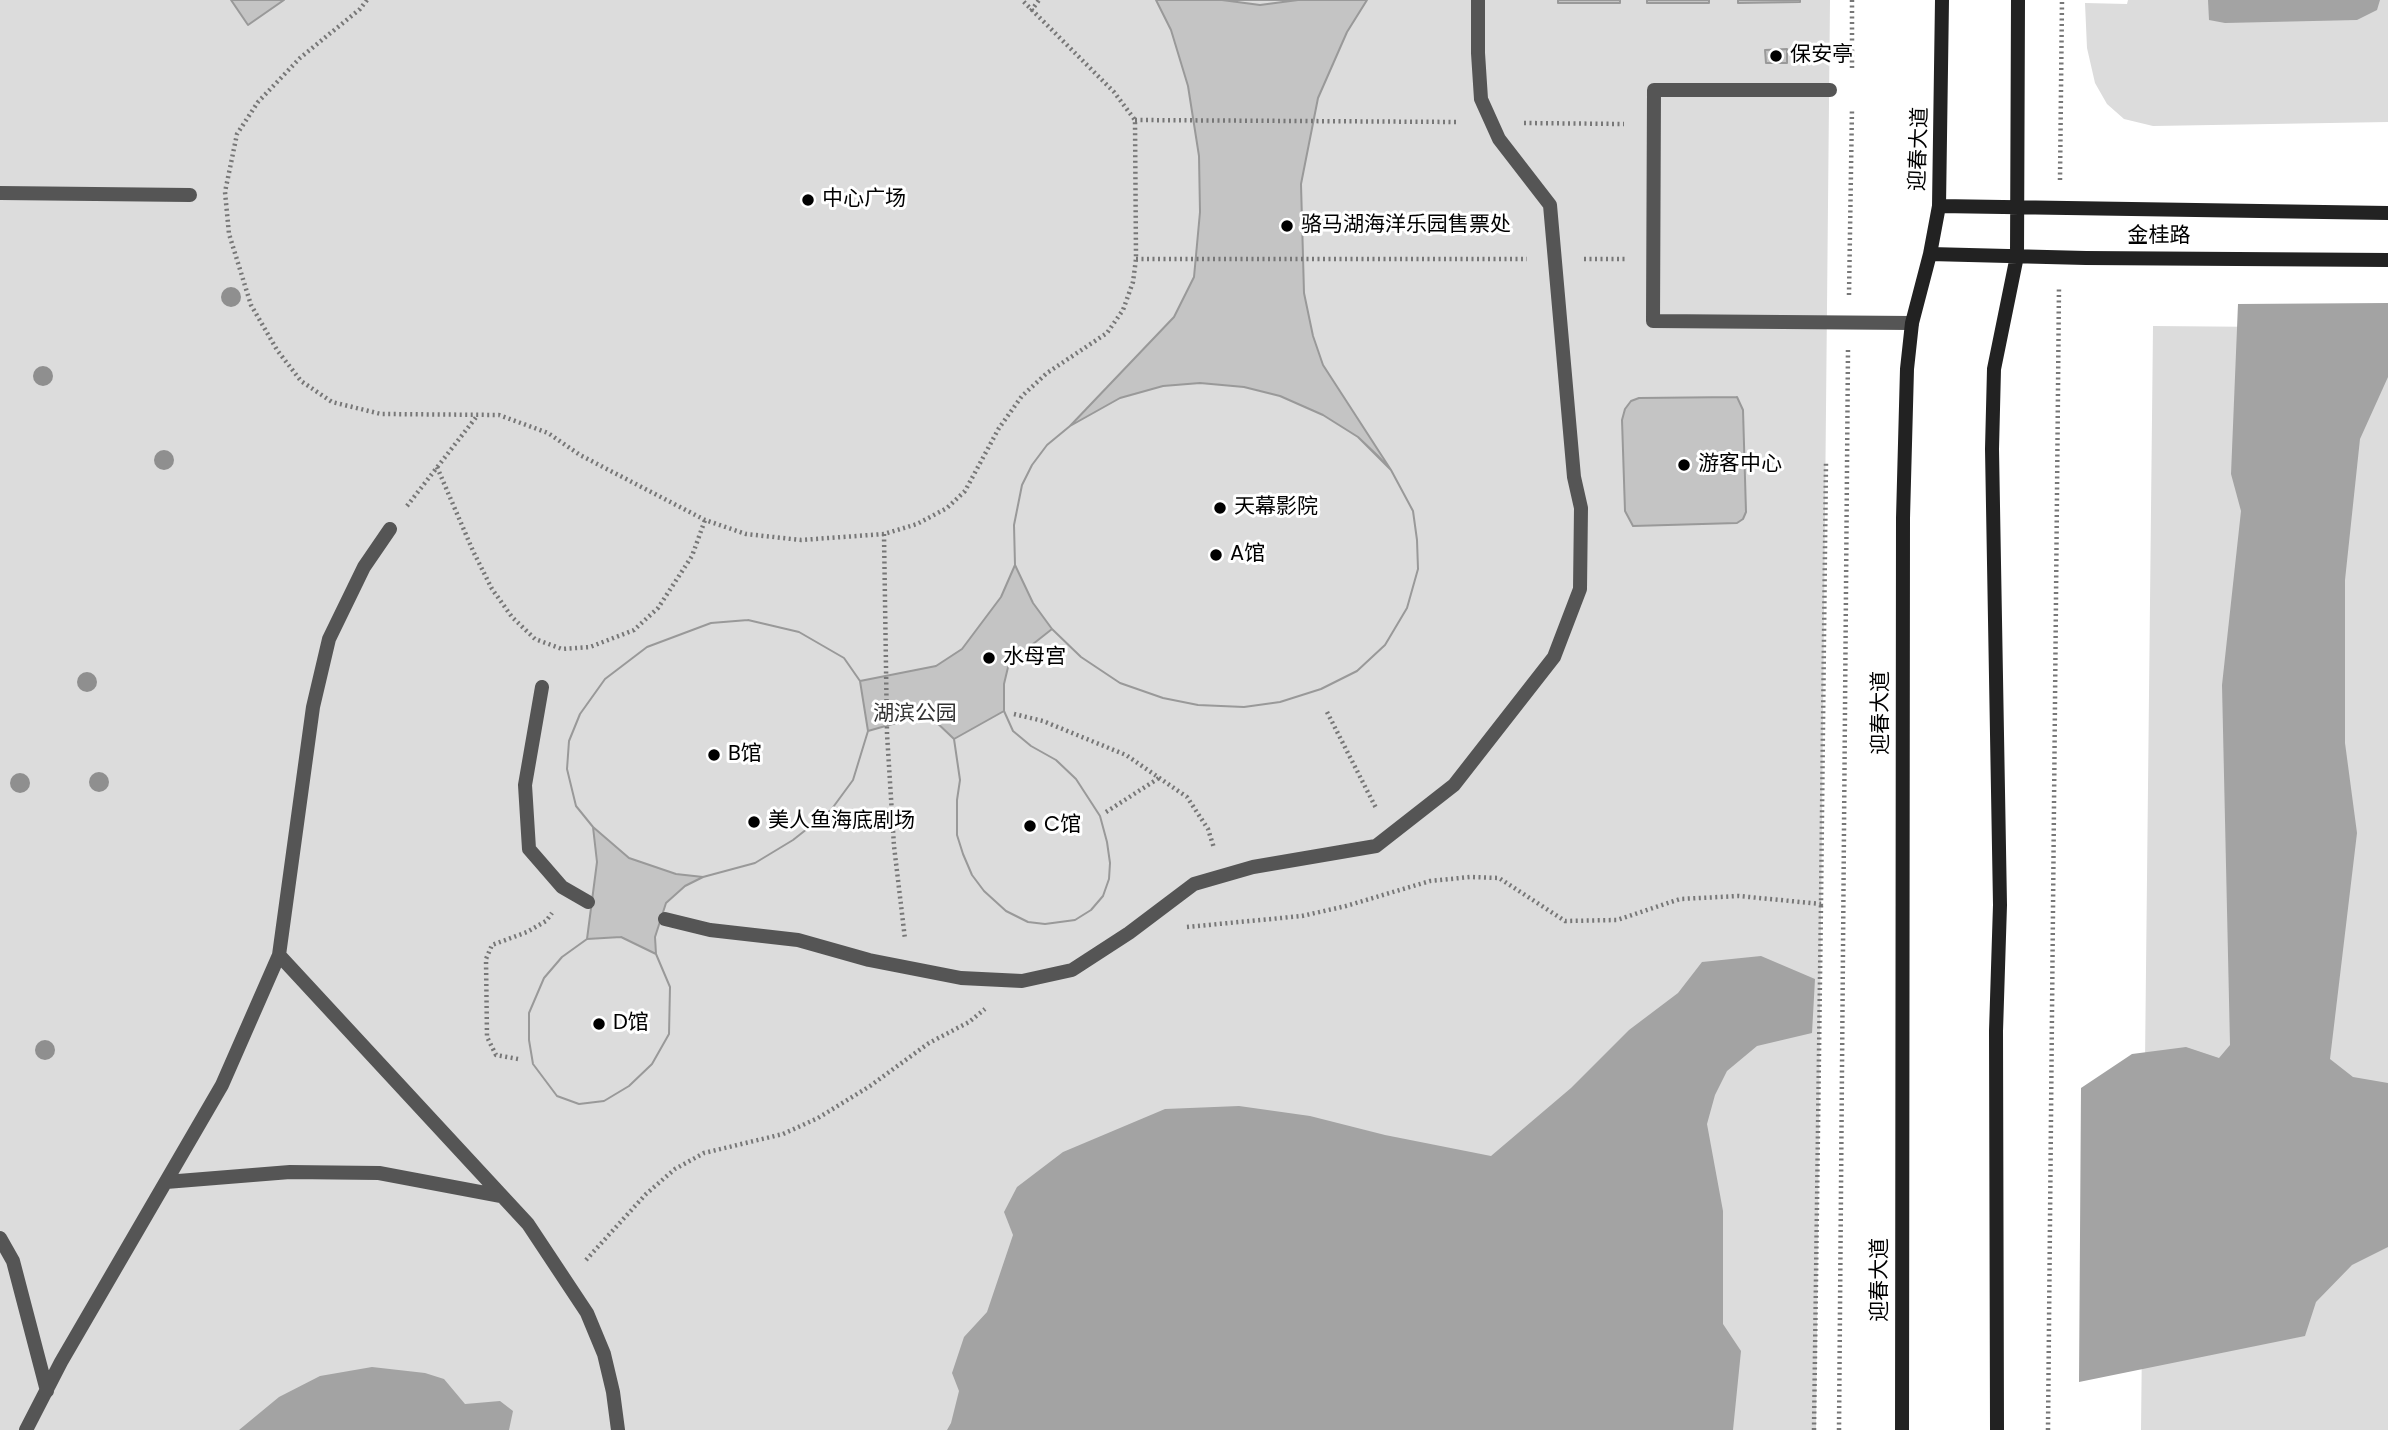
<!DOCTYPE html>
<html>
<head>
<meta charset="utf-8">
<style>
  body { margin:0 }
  canvas { display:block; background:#fff }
</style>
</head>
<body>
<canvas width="2388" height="1430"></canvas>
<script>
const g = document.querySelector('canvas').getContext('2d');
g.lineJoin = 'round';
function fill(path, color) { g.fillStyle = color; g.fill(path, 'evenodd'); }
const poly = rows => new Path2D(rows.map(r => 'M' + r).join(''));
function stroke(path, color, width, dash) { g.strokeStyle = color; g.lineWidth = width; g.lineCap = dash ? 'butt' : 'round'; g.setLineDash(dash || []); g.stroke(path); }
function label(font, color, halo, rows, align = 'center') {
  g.font = font + ' Poppins,"Noto Sans SC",sans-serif'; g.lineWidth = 6; g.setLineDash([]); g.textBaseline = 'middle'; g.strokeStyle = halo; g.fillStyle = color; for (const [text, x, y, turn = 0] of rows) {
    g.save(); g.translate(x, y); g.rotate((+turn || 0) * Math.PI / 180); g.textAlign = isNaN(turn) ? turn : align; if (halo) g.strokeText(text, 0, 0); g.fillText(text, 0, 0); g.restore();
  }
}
fill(poly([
  [0,0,1830,0,1816,1430,0,1430],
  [2128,0,2388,0,2388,122,2153,126,2124,119,2107,104,2095,83,2087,48,2085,3,2127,4],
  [2153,326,2388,328,2388,1430,2141,1430]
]), '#dcdcdc');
fill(poly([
  [2208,0,2380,0,2377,10,2357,20,2225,23,2209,20],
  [2388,303,2388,377,2360,439,2345,580,2345,743,2357,833,2330,1059,2353,1077,2388,1083,2388,1247,2352,1265,2316,1302,2305,1336,2079,1382,2081,1088,2132,1054,2186,1047,2219,1058,2230,1045,2222,685,2241,511,2231,474,2238,304],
  [1761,956,1815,979,1812,1033,1757,1046,1727,1071,1715,1095,1707,1124,1723,1211,1723,1324,1741,1351,1733,1430,947,1430,951,1423,959,1391,952,1373,964,1337,987,1312,1013,1235,1004,1212,1017,1187,1063,1152,1165,1109,1239,1106,1310,1116,1385,1135,1491,1156,1571,1088,1629,1030,1678,993,1702,962],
  [372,1367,425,1373,444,1379,465,1404,500,1401,513,1411,509,1430,239,1430,279,1397,320,1376]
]), '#a3a3a3');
const building = poly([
  [231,0,284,0,248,25,231,0],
  [1156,0,1222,0,1260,5,1298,0,1367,0,1347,32,1318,98,1301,184,1304,293,1313,336,1323,365,1391,470,1358,437,1323,415,1280,396,1244,387,1200,383,1163,386,1120,398,1070,426,1174,317,1194,277,1200,212,1199,156,1188,86,1171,30,1156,0],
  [1222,0,1298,0,1260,5,1222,0],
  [1222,0,1298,0,1260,5,1222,0],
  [1558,0,1620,0,1620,3,1558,3,1558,0],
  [1647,0,1709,0,1709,3,1647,3,1647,0],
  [1738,0,1800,0,1800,2,1738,3,1738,0],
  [1787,49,1787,63,1766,63,1765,50,1787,49],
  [1200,383,1244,387,1280,396,1323,415,1358,437,1391,470,1413,511,1417,540,1418,569,1407,608,1385,645,1357,671,1321,689,1280,702,1244,707,1198,705,1163,698,1120,683,1081,657,1052,629,1009,663,1004,684,1004,711,1013,731,1031,746,1056,760,1076,779,1100,816,1107,842,1110,863,1109,879,1103,896,1091,910,1075,920,1045,924,1028,922,1006,911,984,891,972,875,963,854,957,835,957,800,960,780,954,739,933,719,910,719,868,731,853,780,831,810,793,840,755,863,703,877,685,886,666,903,655,937,656,954,670,987,669,1034,652,1064,629,1086,604,1101,579,1104,557,1096,533,1064,529,1040,529,1013,544,978,562,957,587,939,597,862,593,827,576,806,567,769,569,741,580,714,605,679,647,647,711,623,748,620,799,632,844,658,860,681,936,666,962,649,1001,597,1015,565,1014,525,1022,485,1032,465,1047,445,1070,426,1120,398,1163,386,1200,383],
  [1200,383,1244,387,1280,396,1323,415,1358,437,1378,456,1391,470,1413,511,1417,540,1418,569,1407,608,1385,645,1357,671,1321,689,1280,702,1244,707,1198,705,1163,698,1120,683,1081,657,1052,629,1033,603,1015,565,1014,525,1022,485,1032,465,1047,445,1070,426,1120,398,1163,386,1200,383],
  [1737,397,1743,410,1746,512,1743,519,1737,523,1633,526,1625,511,1622,420,1625,409,1631,401,1639,398,1737,397],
  [748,620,799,632,844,658,860,681,868,731,853,780,831,810,793,840,755,863,703,877,676,874,629,858,593,827,576,806,567,769,569,741,580,714,605,679,647,647,711,623,748,620],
  [1004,711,1013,731,1031,746,1056,760,1076,779,1100,816,1107,842,1110,863,1109,879,1103,896,1091,910,1075,920,1045,924,1028,922,1006,911,984,891,972,875,963,854,957,835,957,800,960,780,954,739,1004,711],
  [621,937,656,954,670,987,669,1034,652,1064,629,1086,604,1101,579,1104,557,1096,533,1064,529,1040,529,1013,544,978,562,957,587,939,621,937]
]);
fill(building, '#c4c4c4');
stroke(building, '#999', 2);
stroke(poly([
  [367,0,360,9,300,58,258,102,237,134,225,192,229,234,251,305,277,350,301,381,332,402,381,414,499,415,548,433,580,455,705,520,746,534,801,540,884,534,917,524,947,508,965,491,999,428,1022,396,1047,373,1107,333,1123,310,1133,282,1136,259,1135,120,1114,92,1022,0],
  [1852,0,1852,71],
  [1031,11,1039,0],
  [1135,120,1459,122],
  [1524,123,1624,124],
  [2060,180,2062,0],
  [1136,259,1527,259],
  [1584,259,1625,259],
  [1849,295,1852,108],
  [437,467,473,551,492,589,512,617,535,639,562,649,590,647,634,630,658,608,692,556,705,520],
  [407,506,477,416],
  [884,534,887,734,894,846,905,939],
  [1327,712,1376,808],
  [1014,714,1043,721,1126,755,1187,797,1208,829,1214,848],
  [1106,812,1159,778],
  [1187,927,1302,916,1346,906,1430,881,1470,877,1499,878,1565,921,1617,920,1680,899,1739,896,1821,904,1826,462],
  [518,1059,496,1055,487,1037,486,959,492,945,527,932,546,921,552,913],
  [586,1260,646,1194,675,1169,704,1153,783,1134,818,1118,870,1086,929,1043,969,1022,985,1009],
  [1814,1430,1821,904],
  [1839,1430,1848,349],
  [2048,1430,2059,286]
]), '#777', 4.5, [2, 3.5]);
stroke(poly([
  [1830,90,1654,90,1653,321,1912,323],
  [0,193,190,195],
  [542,687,525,785,529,849,562,887,588,902],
  [665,919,710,930,798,940,869,960,961,978,1022,981,1072,970,1129,933,1194,884,1253,867,1376,846,1454,785,1554,657,1580,589,1581,508,1574,477,1550,205,1499,139,1481,99,1478,53,1478,0],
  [279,955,528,1224,587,1313,604,1354,613,1392,618,1430],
  [166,1182,290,1172,379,1173,501,1196],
  [0,1238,13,1261,47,1391],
  [26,1430,61,1362,222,1085,279,955,313,707,329,639,364,567,390,529]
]), '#555', 14);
stroke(poly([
  [1939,206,2388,213],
  [1930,254,2086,258,2388,260],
  [1902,1430,1903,518,1907,369,1912,323,1930,254,1939,206,1942,0],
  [1997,1430,1996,1031,2000,905,1992,449,1994,369,2017,256,2018,0]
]), '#222', 14);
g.fillStyle = '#8f8f8f';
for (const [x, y] of [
  [231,297],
  [43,376],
  [164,460],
  [87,682],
  [99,782],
  [20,783],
  [45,1050]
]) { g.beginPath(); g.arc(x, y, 10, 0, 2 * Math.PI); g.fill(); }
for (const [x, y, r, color] of [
  [1776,56,7,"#000"],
  [808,200,7,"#000"],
  [1287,226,7,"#000"],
  [1684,465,7,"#000"],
  [1220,508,7,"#000"],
  [1216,555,7,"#000"],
  [989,658,7,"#000"],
  [714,755,7,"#000"],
  [754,822,7,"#000"],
  [1030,826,7,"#000"],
  [599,1024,7,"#000"]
]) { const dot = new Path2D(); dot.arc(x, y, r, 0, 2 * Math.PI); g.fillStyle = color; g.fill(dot); stroke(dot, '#fff', 2.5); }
label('21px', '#000', '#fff', [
  ["保安亭",1790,56],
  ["中心广场",822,200],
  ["骆马湖海洋乐园售票处",1301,226],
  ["游客中心",1698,465],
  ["天幕影院",1234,508],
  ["A馆",1230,555],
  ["水母宫",1003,658],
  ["B馆",728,755],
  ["美人鱼海底剧场",768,822],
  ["C馆",1044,826],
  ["D馆",613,1024]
], 'left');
label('21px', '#000', '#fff', [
  ["迎春大道",1920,149,-88],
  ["金桂路",2159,237],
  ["迎春大道",1882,713,-90],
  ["迎春大道",1881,1280,-90]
]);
label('21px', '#333', '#fff', [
  ["湖滨公园",915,715]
]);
</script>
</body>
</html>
